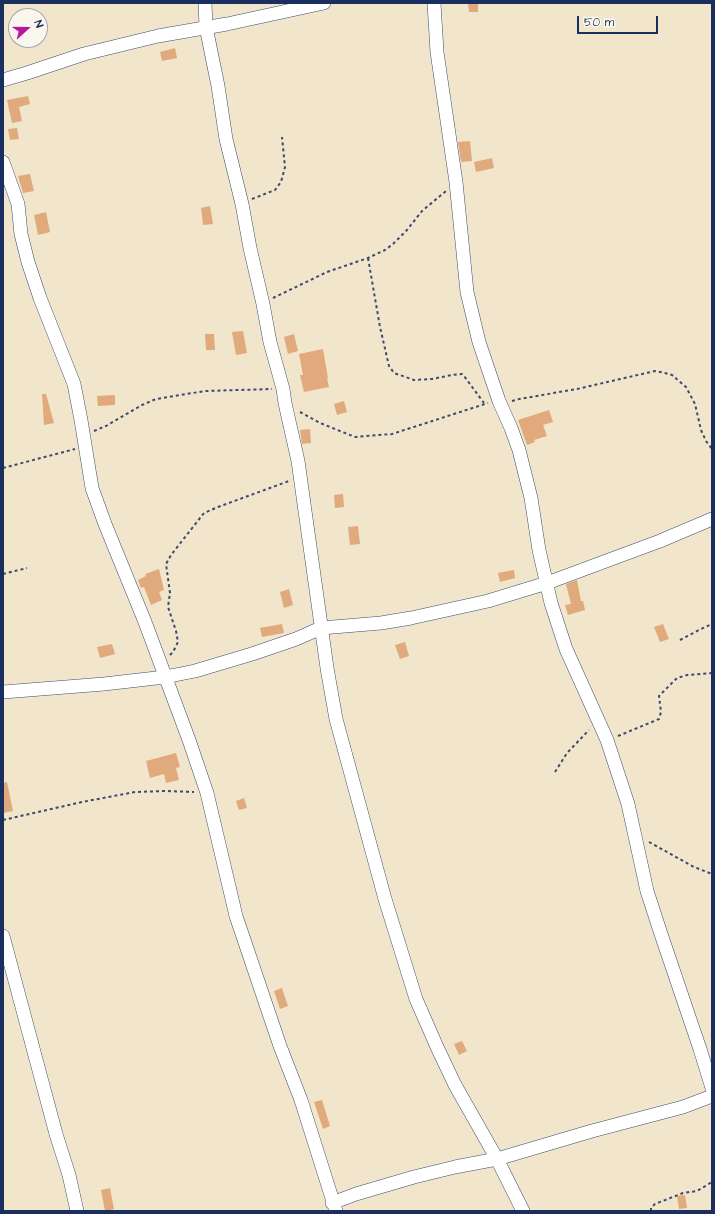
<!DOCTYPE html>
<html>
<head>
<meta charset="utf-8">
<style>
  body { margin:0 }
  #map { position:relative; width:715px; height:1214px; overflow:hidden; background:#f1e6cb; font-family:"Architects Daughter",sans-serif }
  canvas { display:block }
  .frame { position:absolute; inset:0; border:4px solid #1b2f5e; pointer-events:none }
  .north { position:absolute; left:8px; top:8px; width:40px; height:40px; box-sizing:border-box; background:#fbf7ec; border:1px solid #a1a7b3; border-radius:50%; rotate:69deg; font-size:11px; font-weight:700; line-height:16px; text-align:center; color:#1b2f5e }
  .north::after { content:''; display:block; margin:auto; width:14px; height:18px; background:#b5179e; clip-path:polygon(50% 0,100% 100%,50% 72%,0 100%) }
  .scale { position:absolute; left:577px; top:16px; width:81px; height:18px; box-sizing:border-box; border:2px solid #1b2f5e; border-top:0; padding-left:5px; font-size:12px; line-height:14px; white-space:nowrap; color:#1b2f5e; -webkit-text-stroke:3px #fbf7ec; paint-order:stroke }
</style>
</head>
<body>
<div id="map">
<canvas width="715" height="1214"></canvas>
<div class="frame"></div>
<div class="north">N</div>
<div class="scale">50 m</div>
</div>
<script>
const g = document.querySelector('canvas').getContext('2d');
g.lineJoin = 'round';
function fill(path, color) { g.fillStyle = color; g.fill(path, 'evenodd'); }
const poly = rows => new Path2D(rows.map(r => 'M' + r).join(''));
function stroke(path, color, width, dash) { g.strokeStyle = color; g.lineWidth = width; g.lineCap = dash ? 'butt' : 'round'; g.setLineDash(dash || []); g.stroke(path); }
fill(poly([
  [468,3,478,3,478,12,469,12],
  [175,48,177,58,162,61,160,52],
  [28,96,30,104,19,107,22,121,12,123,7,100],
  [17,128,19,139,10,140,8,129],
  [470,141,472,161,461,162,458,142],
  [492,158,494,168,476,172,474,162],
  [30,174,34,191,23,193,18,176],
  [210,206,213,224,203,225,201,208],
  [46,212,50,232,38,235,34,215],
  [243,331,247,353,236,355,232,332],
  [205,334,214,334,215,350,206,350],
  [294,334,298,351,288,354,284,337],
  [323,349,328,378,327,378,329,387,304,392,300,375,303,375,299,354],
  [42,394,46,394,54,423,44,425],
  [115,395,115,405,98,406,97,396],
  [344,401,347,412,337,415,334,404],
  [549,410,553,422,543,425,547,436,534,440,535,442,527,445,518,420],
  [310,429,311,443,302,444,300,430],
  [343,494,344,507,335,508,334,495],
  [358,526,360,544,350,545,348,527],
  [159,569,164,590,159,592,162,600,151,605,144,587,141,588,138,580,146,576,145,574],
  [514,570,515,578,500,582,498,573],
  [577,580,581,601,583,601,585,610,568,615,565,605,571,604,566,584],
  [289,589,293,605,284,608,280,592],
  [282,624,284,633,262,637,260,628],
  [663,624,669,639,660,642,654,627],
  [405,642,409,656,400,659,395,645],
  [112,644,115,654,100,658,97,647],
  [176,753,180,767,176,768,179,780,166,783,164,774,150,778,146,761],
  [7,782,13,811,3,813,3,783],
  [244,798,247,808,239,810,236,801],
  [282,988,288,1006,280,1009,274,991],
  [462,1041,467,1051,459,1055,454,1044],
  [322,1100,330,1126,323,1129,314,1102],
  [110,1188,114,1209,105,1211,101,1190],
  [685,1195,687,1208,679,1209,677,1196]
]), '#e0aa7c');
const minor = poly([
  [205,3,206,27,218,86,226,139,242,204,250,248,263,304,270,342,283,389,285,403,298,461,327,668,336,719,385,899,416,999,437,1047,455,1085,497,1159,523,1211],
  [434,3,437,52,456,182,467,292,479,342,499,401,511,428,519,450,531,498,539,550,551,603,566,649,607,740,628,804,647,891,661,934,700,1049,712,1088],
  [3,80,27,73,84,54,158,36,227,24,324,3],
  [3,162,18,204,21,234,28,262,40,298,74,384,81,420,92,488,105,524,145,622,189,740,207,793,236,916,280,1046,301,1100,336,1211],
  [3,692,104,684,165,677,195,671,252,654,296,639,321,628,381,623,411,618,488,601,547,583,660,541,712,519],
  [3,936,56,1134,69,1175,77,1211],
  [332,1203,356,1194,414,1177,455,1167,497,1159,592,1131,683,1107,712,1096]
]);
stroke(minor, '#3b4a6e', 14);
stroke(poly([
  [252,199,275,190,281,182,285,167,282,137],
  [368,258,380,327,389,366,394,373,414,380,432,379,452,375,462,374,464,376,484,403],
  [273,298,327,272,368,258,385,250,393,244,407,230,422,211,446,191],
  [512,401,519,399,577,389,655,371,665,373,672,375,686,387,695,404,701,430,706,441,712,449],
  [300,412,320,423,355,437,392,434,488,403],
  [94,431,106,426,142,405,156,399,205,391,272,389],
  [3,468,75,449],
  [3,574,27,568],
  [680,640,699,630,712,624],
  [170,655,173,652,178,642,176,631,168,607,170,593,166,564,171,555,204,513,218,507,289,481],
  [618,736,659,719,661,712,659,696,677,678,687,675,712,673],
  [555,772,567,753,589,730],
  [3,820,82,802,135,792,165,791,194,792],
  [649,842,694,867,712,874],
  [651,1211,651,1208,655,1204,683,1193,697,1191,712,1182]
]), '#3b4a6e', 2, [3, 3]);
stroke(minor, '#fff', 13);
</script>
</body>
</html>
